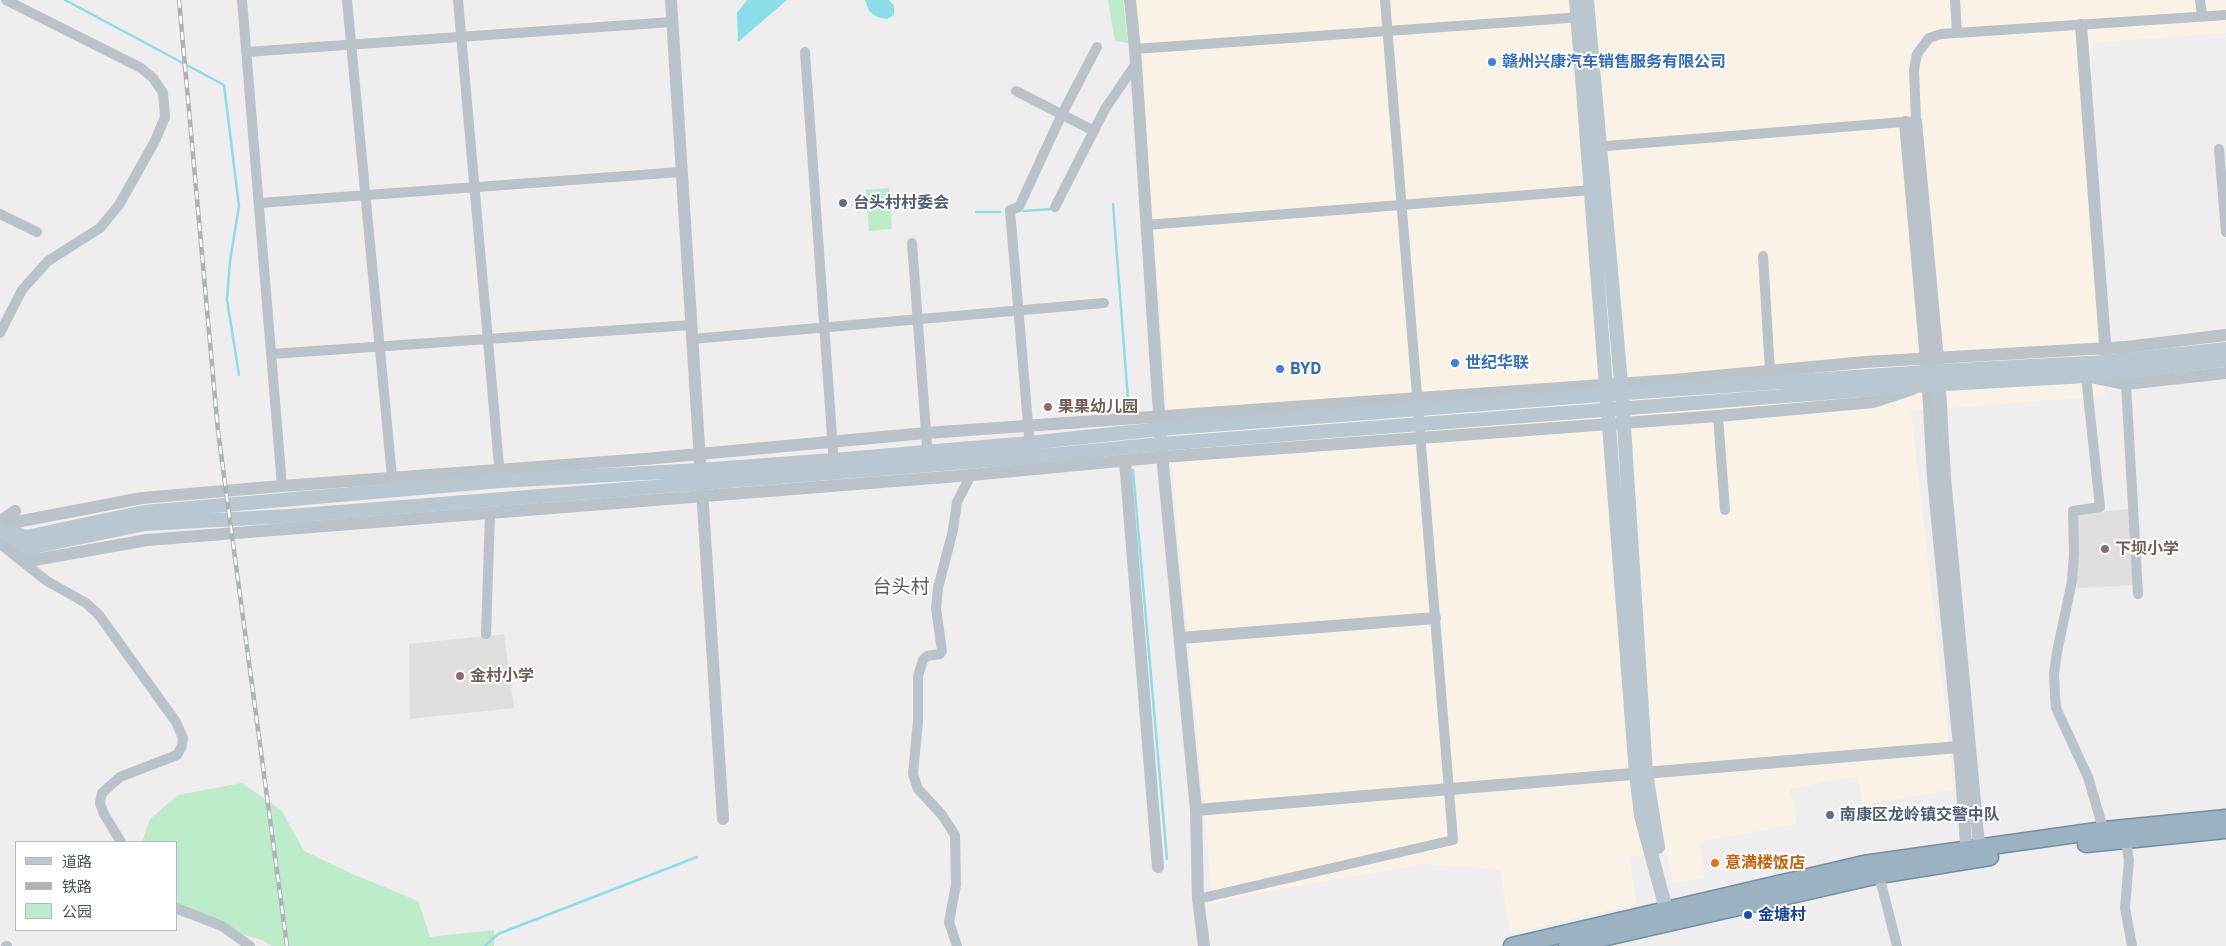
<!DOCTYPE html>
<html>
<head>
<meta charset="utf-8">
<style>
  body { margin:0 }
  #map { position:relative; width:2226px; height:946px; overflow:hidden; background:#efeded; font-family:"IBM Plex Sans","Noto Sans SC",sans-serif }
  canvas { display:block }
  .legend { position:absolute; left:15px; top:841px; width:162px; height:90px; box-sizing:border-box; background:#fff; border:1px solid #b5babd; margin:0; padding:6px 9px; list-style:none; font-size:15px; color:#465259 }
  .legend li { display:flex; align-items:center; gap:10px; height:25px }
  .legend b { width:25px; border:1px solid #b5babd }
</style>
</head>
<body>
<div id="map">
<canvas width="2226" height="946"></canvas>
<ul class="legend">
<li><b style="height:6px;background:#bbc7d0"></b>道路</li>
<li><b style="height:6px;background:#afb3b7"></b>铁路</li>
<li><b style="height:14px;background:#bcecc9"></b>公园</li>
</ul>
</div>
<script>
const g = document.querySelector('canvas').getContext('2d');
g.lineJoin = 'round';
function fill(path, color) { g.fillStyle = color; g.fill(path, 'evenodd'); }
const poly = rows => new Path2D(rows.map(r => 'M' + r).join(''));
function stroke(path, color, width, dash) { g.strokeStyle = color; g.lineWidth = width; g.lineCap = dash ? 'butt' : 'round'; g.setLineDash(dash || []); g.stroke(path); }
function label(font, color, halo, rows, align = 'center') {
  g.font = font + ' "IBM Plex Sans","Noto Sans SC",sans-serif'; g.lineWidth = 4; g.setLineDash([]); g.textBaseline = 'middle'; g.strokeStyle = halo; g.fillStyle = color; for (const [text, x, y, turn = 0] of rows) {
    g.save(); g.translate(x, y); g.rotate((+turn || 0) * Math.PI / 180); g.textAlign = isNaN(turn) ? turn : align; if (halo) g.strokeText(text, 0, 0); g.fillText(text, 0, 0); g.restore();
  }
}
fill(poly([
  [1135,0,2226,0,2226,33,2093,43,2088,153,2105,396,1911,411,1954,789,1863,805,1857,776,1790,789,1797,824,1699,842,1705,878,1673,883,1666,853,1629,857,1637,904,1510,933,1500,870,1424,864,1254,894,1213,904,1173,477]
]), '#faf2e6');
fill(poly([
  [2129,509,2135,585,2077,588,2077,514],
  [504,634,514,708,410,719,409,644]
]), '#e0dede');
fill(poly([
  [1108,0,1123,0,1128,43,1115,41],
  [889,188,892,229,869,231,866,190],
  [242,783,282,811,304,851,350,873,418,901,430,937,494,930,494,946,272,946,262,940,176,915,176,842,142,842,150,819,178,795]
]), '#bcecc9');
fill(poly([
  [747,0,787,0,738,42,737,13],
  [865,0,889,0,894,6,894,15,887,19,877,17,869,11]
]), '#8bdee7');
stroke(poly([
  [65,0,224,85,239,206,230,261,227,300,239,375],
  [1113,204,1129,412],
  [1024,211,1052,209],
  [976,212,1000,212],
  [1133,470,1167,859],
  [485,946,498,934,697,857]
]), '#8bdee7', 2.5);
const trunk = poly([
  [2086,844,2226,830],
  [1512,946,1864,864,2104,830,2226,818],
  [1567,946,1879,875,1990,857]
]);
stroke(trunk, '#7290a5', 19);
stroke(poly([
  [242,0,282,486],
  [347,0,392,477],
  [458,0,500,477],
  [1955,0,1957,33],
  [2200,0,2202,15],
  [1135,49,1583,17],
  [246,52,672,22],
  [805,52,834,465],
  [1016,91,1094,131],
  [1594,147,1916,121,1914,70,1917,54,1929,38,1941,34,2226,15],
  [2219,149,2226,232],
  [259,203,681,172],
  [1055,207,1105,109,1135,65],
  [0,214,37,232],
  [1146,225,1592,190],
  [912,243,928,459],
  [1763,256,1770,371],
  [0,333,22,290,48,261,100,228,119,205,155,141,165,117,163,93,153,78,141,68,6,0],
  [692,339,1104,303],
  [271,354,691,325],
  [2086,376,2100,507,2073,511,2074,554,2072,581,2057,652,2054,674,2055,696,2056,708,2088,777,2105,835],
  [2126,384,2138,594],
  [1718,416,1725,510],
  [1030,448,1010,210,1019,207,1062,114,1097,47],
  [0,544,47,581,86,603,99,615,176,722,183,738,182,746,177,755,120,777,102,793,100,803,104,814,121,842],
  [486,634,490,513],
  [2125,836,2129,860,2125,908,2132,946],
  [1879,875,1897,946],
  [1198,899,1453,840,1385,0],
  [176,908,222,926,250,946],
  [6,946,7,946],
  [957,946,949,922,956,885,955,835,942,815,918,789,913,774,918,721,918,676,923,660,927,656,940,654,942,651,936,608,938,588,953,530,957,502,971,475]
]), '#b9c3c9', 10);
stroke(poly([
  [671,0,700,462],
  [1130,0,1135,49,1161,444,1196,810,1198,899,1204,946],
  [2081,25,2106,356],
  [1916,121,1939,371,1945,477,1980,856],
  [1905,122,1927,372,1933,478,1959,747,1967,857],
  [2120,350,2126,347,2226,335],
  [2091,377,2126,384,2226,373],
  [1125,461,1158,867],
  [702,489,723,819],
  [0,522,15,511],
  [0,525,142,498,282,486,645,459,926,433,1673,380,1865,362,2126,347],
  [5,537,29,561,147,540,971,475,1162,457,1718,416,1873,402,1913,389],
  [1180,638,1435,618],
  [1196,810,1959,747]
]), '#b9c3c9', 12);
stroke(poly([
  [1576,0,1636,774,1641,816,1669,920],
  [1587,0,1622,394,1646,773,1658,847],
  [0,530,29,548,145,524,289,516,1030,457,1161,444,1928,385,2086,376,2226,360],
  [12,532,26,537,144,512,500,481,700,470,833,460,1029,443,1160,429,1640,392,1939,371,2106,362,2226,349]
]), '#bbc7d0', 14);
stroke(trunk, '#9ab2c2', 16);
const rail = poly([
  [179,0,218,431,287,946]
]);
stroke(rail, '#afb3b7', 4.5);
stroke(rail, '#fff', 2.5, [8]);
for (const [x, y, r, color] of [
  [1492,62,5,"#3f7fe0"],
  [843,203,5,"#5c6f8a"],
  [1455,363,5,"#3f7fe0"],
  [1280,369,5,"#3f7fe0"],
  [1048,407,5,"#8d6e63"],
  [2105,549,5,"#8d6e63"],
  [460,676,5,"#8d6e63"],
  [1830,815,5,"#5c6f8a"],
  [1715,863,5,"#e8710a"],
  [1748,915,5,"#1a4fb4"]
]) { const dot = new Path2D(); dot.arc(x, y, r, 0, 2 * Math.PI); g.fillStyle = color; g.fill(dot); stroke(dot, '#fff', 2); }
label('bold 16px', '#366cbe', '#fff', [
  ["赣州兴康汽车销售服务有限公司",1502,62],
  ["世纪华联",1465,363],
  ["BYD",1290,369]
], 'left');
label('bold 16px', '#4e5e75', '#fff', [
  ["台头村村委会",853,203],
  ["南康区龙岭镇交警中队",1840,815]
], 'left');
label('bold 16px', '#785e54', '#fff', [
  ["果果幼儿园",1058,407],
  ["下坝小学",2115,549],
  ["金村小学",470,676]
], 'left');
label('bold 16px', '#c56008', '#fff', [
  ["意満楼饭店",1725,863]
], 'left');
label('bold 16px', '#164399', '#fff', [
  ["金塘村",1758,915]
], 'left');
label('19px', '#5a5e61', '#fff', [
  ["台头村",901,588]
]);
</script>
</body>
</html>
